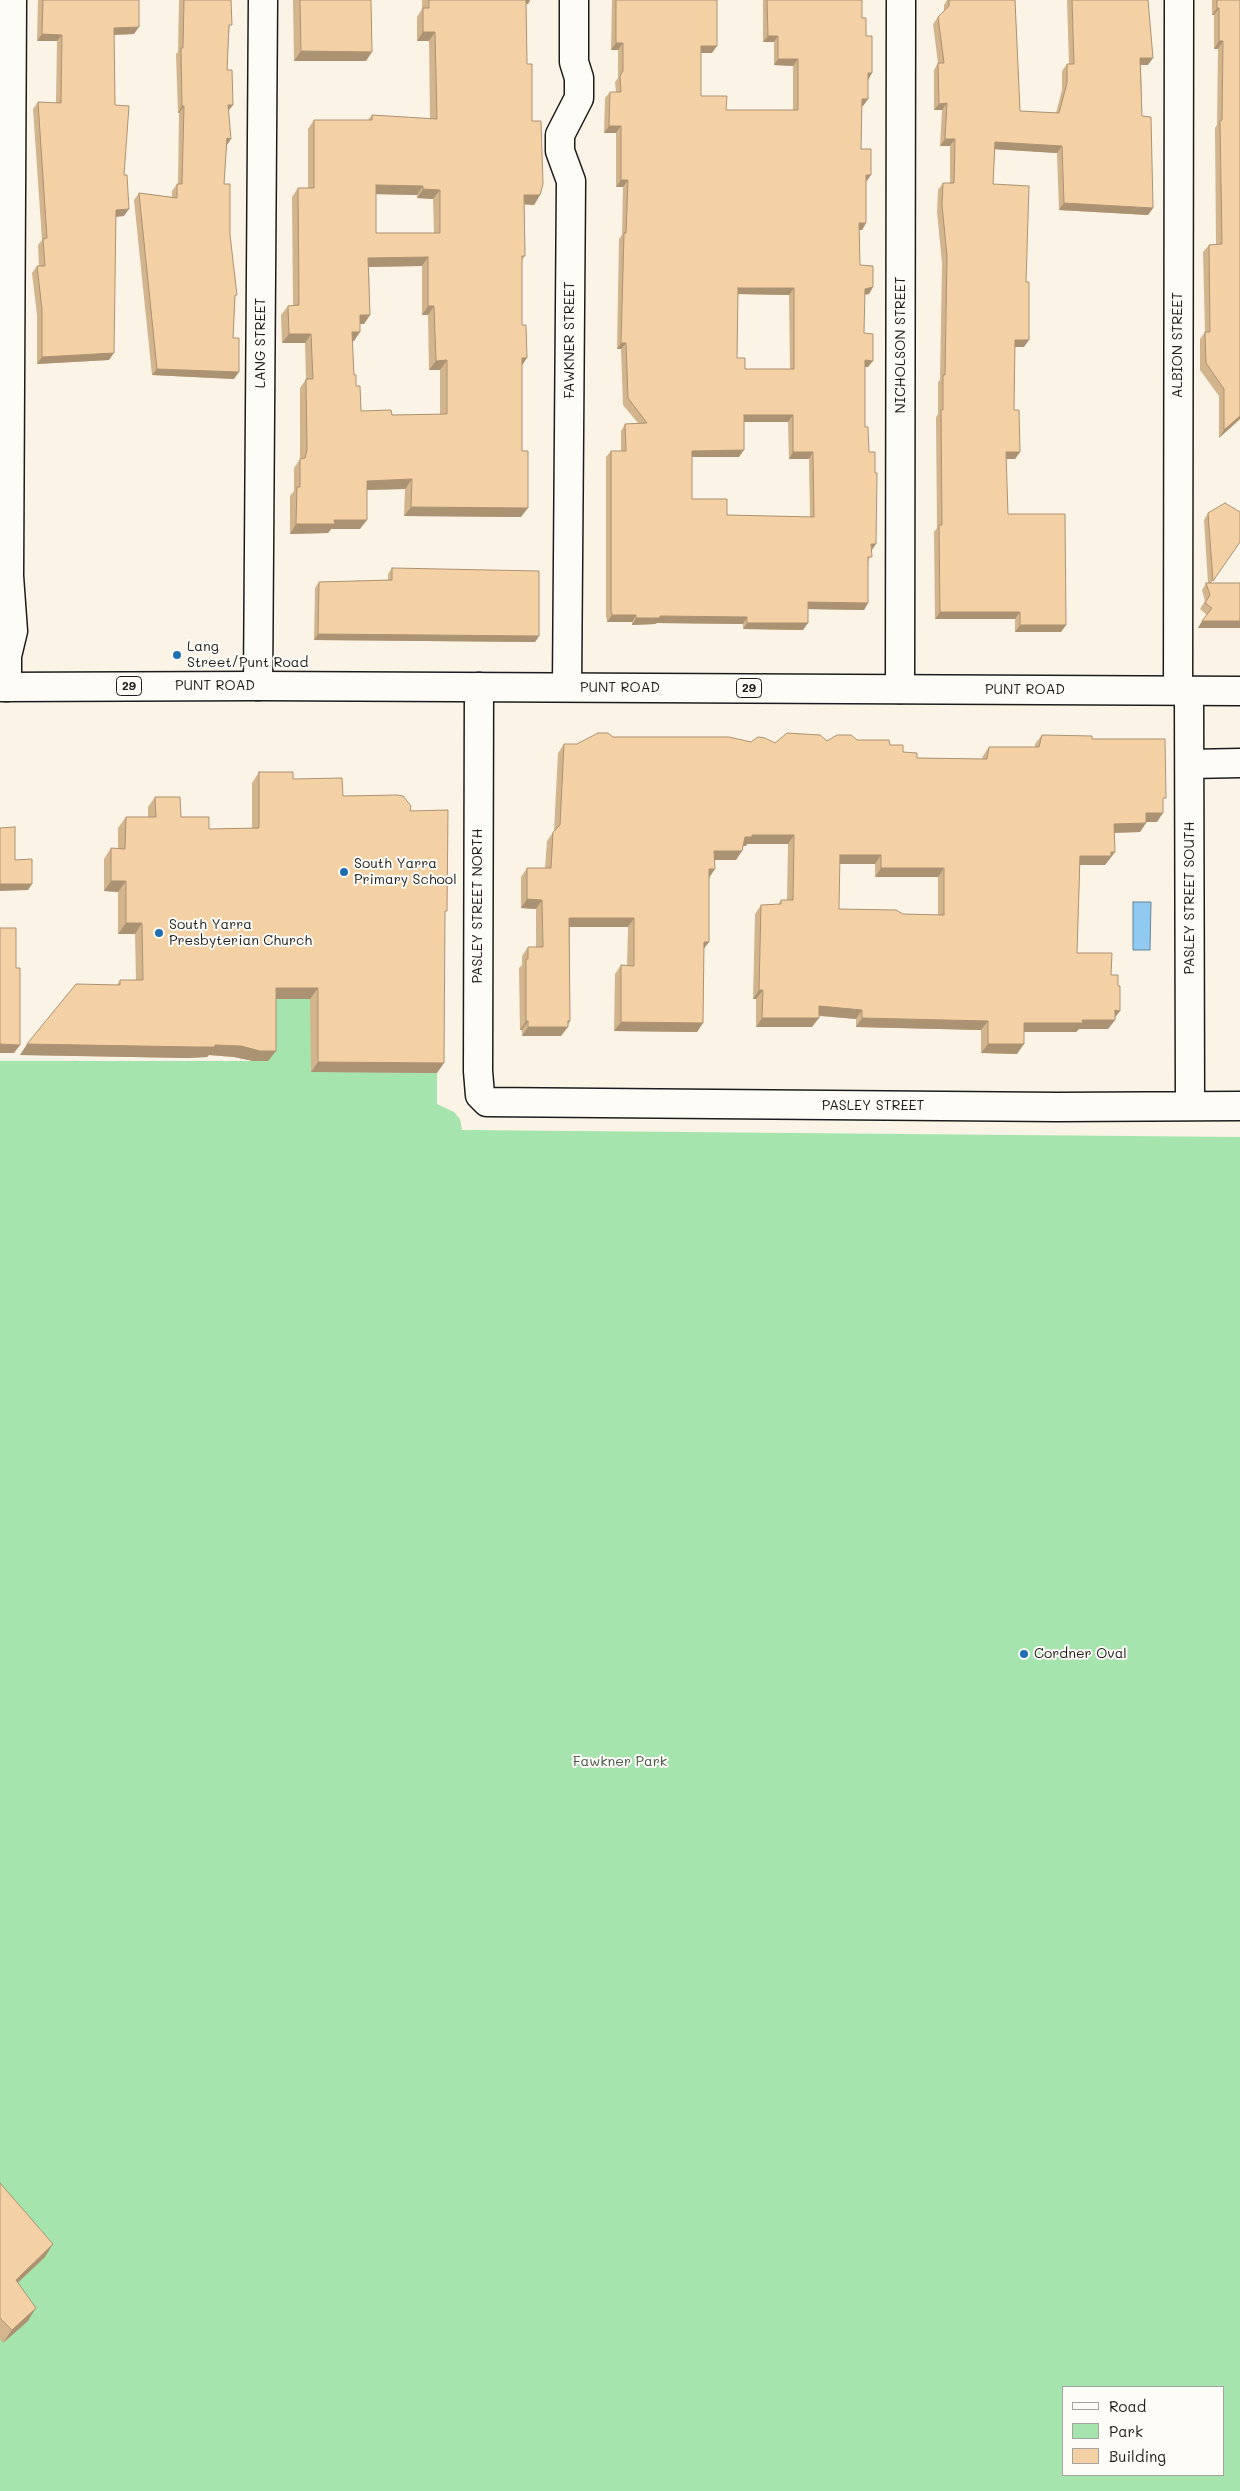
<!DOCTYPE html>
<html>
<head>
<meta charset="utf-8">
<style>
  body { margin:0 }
  #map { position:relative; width:1240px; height:2491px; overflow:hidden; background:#fbf3e6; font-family:Mali,sans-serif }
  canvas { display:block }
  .legend { position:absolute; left:1062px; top:2386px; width:162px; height:90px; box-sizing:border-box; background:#fdfcf7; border:1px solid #a3a29f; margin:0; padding:6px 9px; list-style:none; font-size:15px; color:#1c1c1c }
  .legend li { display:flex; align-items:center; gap:10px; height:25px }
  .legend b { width:25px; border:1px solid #a3a29f }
</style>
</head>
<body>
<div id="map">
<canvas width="1240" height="2491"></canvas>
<ul class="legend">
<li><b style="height:6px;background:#fdfcf7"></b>Road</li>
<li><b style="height:14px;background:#a5e5ad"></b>Park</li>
<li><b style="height:14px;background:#f4d1a4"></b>Building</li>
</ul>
</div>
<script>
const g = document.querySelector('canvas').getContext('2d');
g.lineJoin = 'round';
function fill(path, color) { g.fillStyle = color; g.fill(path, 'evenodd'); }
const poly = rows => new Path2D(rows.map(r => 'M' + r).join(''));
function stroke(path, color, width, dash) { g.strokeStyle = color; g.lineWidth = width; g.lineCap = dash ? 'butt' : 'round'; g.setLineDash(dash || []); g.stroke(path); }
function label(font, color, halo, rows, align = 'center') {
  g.font = font + ' Mali,sans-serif'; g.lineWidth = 4; g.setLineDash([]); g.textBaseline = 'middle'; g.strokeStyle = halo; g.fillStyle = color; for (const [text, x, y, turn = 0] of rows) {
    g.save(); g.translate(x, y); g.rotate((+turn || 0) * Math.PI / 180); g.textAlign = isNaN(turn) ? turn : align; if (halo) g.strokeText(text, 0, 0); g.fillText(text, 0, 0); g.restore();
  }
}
fill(poly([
  [251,995,311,999,437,1073,437,1104,454,1112,460,1119,462,1130,1240,1137,1240,2491,0,2491,0,1061,268,1061],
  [1064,2387,1224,2387,1224,2475,1064,2475]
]), '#a5e5ad');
const water = poly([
  [1133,902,1151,902,1150,950,1133,950,1133,902]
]);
fill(water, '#90caf0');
stroke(water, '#62849b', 1);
const street = poly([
  [258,686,263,0],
  [7,687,7,656,13,631,9,576,12,0],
  [479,687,478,1071,480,1095,487,1102,1057,1107,1240,1106],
  [567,687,571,181,560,151,560,135,579,98,579,78,574,62,574,0],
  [900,689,901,0],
  [1178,690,1179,0],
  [1189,691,1190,1106],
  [1190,764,1240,763]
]);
const highway = poly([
  [0,687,258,686,1240,691]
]);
stroke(street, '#1c1c1c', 31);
stroke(highway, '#1c1c1c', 31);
stroke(street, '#fdfcf7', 28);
stroke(highway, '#fdfcf7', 28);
fill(poly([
  [38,0,139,0,134,34,114,35,115,105,124,175,124,216,116,217,109,360,37,364,37,315,32,273,37,266,39,266,38,245,42,240,33,109,38,102,56,103,57,41,37,41],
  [179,0,231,0,227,70,233,105,229,110,224,184,230,235,235,297,233,338,234,379,152,375,134,200,139,193,172,197,172,191,177,184,178,184,179,113,178,113,176,54,178,52],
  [293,0,371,0,366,61,294,61],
  [422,0,530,0,528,4,526,4,527,64,532,121,540,195,534,205,524,204,525,256,522,260,521,517,404,516,405,489,367,490,360,529,331,529,328,533,290,534,290,496,294,491,294,468,300,459,300,388,306,379,305,343,282,343,281,315,288,306,293,305,292,197,298,188,308,188,308,129,314,120,368,120,372,115,430,119,429,41,417,41,417,17,422,9],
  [376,194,417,195,417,198,433,199,434,233,376,233],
  [422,266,422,315,428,315,429,370,440,370,440,414,392,415,361,411,354,375,352,341,354,341,360,324,364,324,370,315,369,267],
  [612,0,717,0,712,53,701,53,701,96,726,110,793,110,793,66,774,65,774,42,763,42,763,0,862,0,862,18,866,36,868,99,863,106,862,106,861,149,866,182,866,223,862,230,859,230,860,265,873,287,869,294,864,295,864,333,868,367,865,367,865,427,872,550,868,562,868,603,864,610,808,609,803,630,743,629,743,624,657,623,655,624,632,625,632,622,607,622,606,615,606,457,611,451,621,451,621,431,625,424,638,423,623,405,621,349,617,349,619,239,622,235,623,187,616,187,616,133,604,133,605,98,610,92,616,92,615,82,618,78,618,50,611,50],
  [738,294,789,295,790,369,745,369,737,358],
  [744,422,788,422,789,459,809,459,810,517,727,515,692,499,692,457,739,457],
  [947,0,1015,0,1020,111,1056,113,1062,90,1062,71,1067,64,1069,64,1067,0,1148,0,1148,65,1141,65,1142,116,1153,208,1148,215,1059,210,1057,153,995,149,993,184,1024,347,1015,347,1014,410,1020,452,1015,459,1006,459,1008,514,1066,625,1061,632,1015,632,1015,619,935,619,934,532,937,528,936,417,938,414,938,382,940,380,942,263,937,212,938,190,943,183,950,183,950,146,940,146,942,110,934,110,934,70,938,63,933,24,938,17,944,11,944,5],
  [1212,0,1240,0,1240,419,1219,438,1219,396,1200,370,1200,339,1205,332,1203,252,1209,245,1216,244,1215,128,1217,125,1218,49,1214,49,1214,15,1212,15],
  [1208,513,1240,542,1211,583,1240,583,1240,628,1198,628,1207,615,1200,609,1205,601,1202,590,1206,583,1208,583,1204,520],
  [392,568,539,636,535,642,314,640,315,588,319,582,388,580,388,574],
  [1042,735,1092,739,1163,802,1157,822,1146,822,1140,832,1114,833,1115,852,1105,865,1080,865,1077,953,1111,975,1115,1020,1108,1029,1079,1029,1076,1032,1024,1032,1017,1054,981,1053,981,1030,856,1027,856,1019,819,1016,812,1027,756,1027,756,999,753,999,755,914,761,905,778,905,781,900,787,900,788,844,747,844,746,846,743,846,736,860,715,860,709,878,709,942,703,949,703,1023,697,1032,614,1031,615,974,621,965,627,966,628,927,570,927,570,1021,561,1036,522,1036,522,1030,520,1030,519,968,522,965,522,956,528,947,536,947,536,909,521,908,521,877,527,868,545,868,547,841,554,831,558,753,564,744,577,744,613,737,751,742,775,743,857,740,890,745,917,758,982,759,983,756,989,747,1035,747,1035,744],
  [839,864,875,864,875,877,938,877,938,915,903,914,839,909],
  [259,772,293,779,343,796,410,811,444,915,437,1073,311,1072,310,999,276,999,276,1051,268,1061,253,1061,234,1057,209,1055,207,1057,188,1058,20,1055,117,985,120,980,136,980,135,934,118,934,118,892,104,891,104,859,111,848,118,849,118,828,126,817,148,817,148,807,155,797,181,817,209,829,252,828,252,783],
  [0,2183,45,2257,17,2283,28,2321,3,2343,0,2339]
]), '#d2b48d');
fill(poly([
  [522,0,530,0,528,4,519,4],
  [1217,8,1219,8,1214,15,1212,15],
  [139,27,134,34,109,35,114,28],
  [423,32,435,32,429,41,417,41],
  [42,34,62,35,57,41,37,41],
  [768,36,778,36,774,42,763,42],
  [1219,41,1223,41,1218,49,1214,49],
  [616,43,623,43,618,50,611,50],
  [701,46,717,46,712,53,697,53],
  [301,51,372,52,366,61,294,61],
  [1140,58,1153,58,1148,65,1136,65],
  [778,59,798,59,793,66,774,65],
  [868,73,872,73,868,80],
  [862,99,868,99,863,106,857,106],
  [947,103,942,110,934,110,939,104],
  [228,105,233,105,228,111],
  [182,106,184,106,179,113,178,113],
  [609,126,621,126,616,133,604,133],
  [227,138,231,139,227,145,222,145],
  [945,139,955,139,950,146,940,146],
  [995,142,1062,146,1057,153,990,149],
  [866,175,871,175,866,182],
  [621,180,628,180,623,187,616,187],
  [376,185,423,186,417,195,369,194],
  [423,189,440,190,433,199,417,198],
  [524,195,540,195,534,205,518,204],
  [1064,203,1153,208,1148,215,1059,210],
  [129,209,124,216,112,217,116,210],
  [859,223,866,223,862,230,854,230],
  [428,257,422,266,362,267,368,258],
  [873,287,869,294,860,295,865,289],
  [738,288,794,288,789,295,734,294],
  [428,306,434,306,428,315,422,315],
  [360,315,370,315,364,324,354,324],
  [352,332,360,332,354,341,345,341],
  [289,334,311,334,305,343,282,343],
  [1015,340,1029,340,1024,347,1010,347],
  [621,343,626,343,621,349,617,349],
  [114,353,109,360,37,364,42,357],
  [522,358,527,358,521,367],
  [447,360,440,370,429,370,436,361],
  [865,360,873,361,868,367,860,367],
  [157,369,239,372,234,379,152,375],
  [744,415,793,415,788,422,739,422],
  [1240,416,1240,419,1219,438,1224,430],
  [744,450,739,457,688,457,692,451],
  [793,452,813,452,809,459,789,459],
  [1006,452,1020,452,1015,459,1001,459],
  [412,479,405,489,361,490,367,481],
  [411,507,528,508,521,517,404,516],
  [334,520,367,520,360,529,331,529,328,533,290,534,296,524],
  [871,544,876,544,872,550],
  [808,602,868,603,864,610,803,609],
  [940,612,1020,612,1015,619,935,619],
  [612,615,636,615,632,622,607,622],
  [660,616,747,617,743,624,657,623,655,624,632,625,636,618],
  [1202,621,1240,621,1240,628,1198,628],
  [747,623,808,623,803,630,743,629],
  [1020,625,1066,625,1061,632,1015,632],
  [318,634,539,636,535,642,314,640],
  [1146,813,1163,813,1157,822,1140,822],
  [1146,823,1140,832,1108,833,1114,824],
  [752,835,794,835,788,844,747,844,746,846,739,846,745,837],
  [714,851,742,851,736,860,708,860],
  [1111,852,1115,852,1105,865,1074,865,1080,856],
  [840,855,881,855,875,864,833,864],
  [881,868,944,868,938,877,875,877],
  [709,869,715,869,709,878],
  [111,881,126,881,118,892,104,891],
  [0,884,32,884,28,890,0,891],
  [527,899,542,900,536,909,521,908],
  [569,918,634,918,628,927,563,927],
  [126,923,142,923,135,934,118,934],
  [704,942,709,942,702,951],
  [276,988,318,988,310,999,269,999],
  [759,990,763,990,756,999,753,999],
  [819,1006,862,1010,856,1019,812,1015],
  [1115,1010,1120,1011,1113,1020],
  [762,1018,819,1018,812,1027,756,1027],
  [862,1018,988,1021,981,1030,856,1027],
  [1082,1020,1115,1020,1108,1029,1079,1029,1076,1032,1017,1032,1024,1023],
  [526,1021,528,1021,522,1030,520,1030],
  [570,1021,566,1027,568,1027,561,1036,522,1036,528,1027],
  [621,1022,703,1023,697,1032,614,1031],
  [0,1044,20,1045,14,1053,0,1053],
  [27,1044,215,1045,241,1046,276,1051,268,1061,253,1061,234,1057,209,1055,207,1057,188,1058,20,1055],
  [988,1044,1024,1044,1017,1054,981,1053],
  [318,1062,444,1063,437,1073,311,1072],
  [53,2244,45,2257,7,2293,16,2280],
  [36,2308,28,2321,3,2343,12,2330]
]), '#ab9273');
const building = poly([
  [43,0,139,0,139,27,114,28,115,105,129,106,124,175,127,175,129,209,116,210,114,353,42,357,42,309,37,266,45,266,43,239,47,238,38,102,61,103,62,35,42,34,43,0],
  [184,0,231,0,232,25,229,25,227,70,232,70,233,105,228,105,231,139,227,138,224,184,230,184,230,235,237,295,235,295,233,338,239,338,239,372,157,369,139,193,177,198,177,184,182,184,184,106,182,106,181,48,183,48,184,0],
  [300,0,371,0,372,52,301,51,300,0],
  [429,0,526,0,527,64,532,64,532,121,541,121,543,184,540,195,524,195,525,256,522,256,522,325,526,325,527,358,522,358,522,451,528,451,528,508,411,507,412,479,367,481,367,520,334,520,335,524,296,524,297,487,300,487,300,459,305,458,307,450,306,379,313,379,311,334,289,334,288,306,299,305,298,188,314,188,314,120,372,120,372,115,437,119,435,32,423,32,423,8,429,8,429,0],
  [376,185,423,186,423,189,440,190,440,233,376,233,376,185],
  [428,257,428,306,434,306,436,361,447,360,447,414,392,415,391,410,361,411,360,386,356,386,356,375,354,375,352,332,360,332,360,315,370,315,368,258,428,257],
  [616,0,717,0,717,46,701,46,701,96,727,96,726,110,798,110,798,59,778,59,778,36,768,36,767,0,862,0,862,18,866,18,866,36,872,36,872,73,868,73,868,99,862,99,861,149,871,149,871,175,866,175,866,223,859,223,860,265,873,266,873,287,865,289,864,333,873,334,873,361,865,360,865,427,868,427,869,452,875,452,875,473,877,473,876,544,871,544,872,557,868,557,868,603,808,602,808,623,747,623,747,617,660,616,660,618,636,618,636,615,612,615,611,609,611,451,626,451,625,424,647,423,628,398,626,343,621,343,624,233,626,233,628,180,621,180,621,126,609,126,610,92,621,92,620,76,623,71,623,43,616,43,616,0],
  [738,288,794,288,794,369,745,369,745,358,737,358,738,288],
  [744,415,793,415,793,452,813,452,814,517,727,515,727,499,692,499,692,451,744,450,744,415],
  [949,0,1015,0,1020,111,1059,113,1067,83,1067,64,1074,64,1072,0,1148,0,1153,58,1140,58,1142,116,1151,117,1153,208,1064,203,1062,146,995,142,993,184,1029,186,1026,282,1029,282,1029,340,1015,340,1014,410,1019,410,1020,452,1006,452,1008,514,1065,514,1066,625,1020,625,1020,612,940,612,939,525,942,525,941,410,943,410,943,375,945,375,947,256,942,205,943,183,954,183,955,139,945,139,947,103,939,104,938,63,944,63,938,17,949,6,949,0],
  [1217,0,1240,0,1240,416,1224,430,1224,389,1206,363,1205,332,1210,332,1209,245,1222,244,1220,121,1222,120,1223,41,1219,41,1219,8,1217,8,1217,0],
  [1225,503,1240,512,1240,542,1213,581,1208,513,1225,503],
  [392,568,539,571,539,636,318,634,319,582,392,580,392,568],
  [1206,583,1240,583,1240,621,1202,621,1212,608,1205,603,1210,595,1206,583],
  [598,733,608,733,613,737,729,737,751,742,758,737,765,738,775,743,787,733,820,735,827,741,837,735,851,735,857,740,889,740,890,745,903,745,903,752,917,753,917,758,987,759,989,747,1039,747,1042,735,1092,736,1092,739,1165,739,1166,798,1163,798,1163,813,1146,813,1146,823,1114,824,1115,852,1111,852,1111,856,1080,856,1077,953,1112,953,1111,975,1118,975,1118,986,1120,986,1120,1011,1115,1010,1115,1020,1082,1020,1083,1023,1024,1023,1024,1044,988,1044,988,1021,862,1018,862,1010,819,1006,819,1018,762,1018,763,990,759,990,761,905,781,904,781,900,793,900,794,835,752,835,752,837,745,837,742,851,714,851,715,869,709,869,709,942,704,942,703,1023,621,1022,621,965,634,966,634,918,569,918,570,1021,568,1021,568,1027,528,1027,528,1021,526,1021,526,959,528,959,528,947,543,947,542,900,527,899,527,868,551,868,553,832,560,825,564,744,577,744,598,733],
  [840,855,881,855,881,868,944,868,944,915,903,914,896,910,839,909,840,855],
  [259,772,293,772,293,779,342,778,343,796,397,795,403,796,411,806,410,811,448,810,447,911,445,911,444,1063,318,1062,318,988,276,988,276,1051,260,1051,241,1046,215,1045,215,1047,196,1047,27,1044,76,984,120,985,120,980,143,980,142,923,126,923,126,881,111,881,111,848,125,849,126,817,156,817,155,797,180,797,181,817,209,817,209,829,259,828,259,772],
  [15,827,15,860,32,859,32,884,0,884,0,828,15,827],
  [0,928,16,928,16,968,20,968,20,1045,0,1044,0,928],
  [0,2183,53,2244,16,2280,36,2308,12,2330,0,2318,0,2183]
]);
fill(building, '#f4d1a4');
stroke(building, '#ab9273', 1);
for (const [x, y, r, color] of [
  [177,655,5,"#1f6fb2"],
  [344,872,5,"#1f6fb2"],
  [159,933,5,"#1f6fb2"],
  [1024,1654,5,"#1f6fb2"]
]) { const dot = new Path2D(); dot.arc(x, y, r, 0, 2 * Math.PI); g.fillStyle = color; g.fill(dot); stroke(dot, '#fdfcf7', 2); }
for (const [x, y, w] of [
  [129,686,25],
  [749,688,25]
]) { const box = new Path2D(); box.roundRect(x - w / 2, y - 9.5, w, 19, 4); g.fillStyle = '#fdfcf7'; g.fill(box); stroke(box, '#1c1c1c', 1); }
label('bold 12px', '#1c1c1c', null, [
  ["29",129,686],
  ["29",749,688]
]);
label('14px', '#1c1c1c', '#fdfcf7', [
  ["FAWKNER STREET",570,340,-90],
  ["LANG STREET",261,343,-90],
  ["NICHOLSON STREET",901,345,-90],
  ["ALBION STREET",1178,345,-90],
  ["PUNT ROAD",215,686],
  ["PUNT ROAD",620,688],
  ["PUNT ROAD",1025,690],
  ["PASLEY STREET SOUTH",1190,898,-90],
  ["PASLEY STREET NORTH",478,906,-90],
  ["PASLEY STREET",873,1106]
]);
label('14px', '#1c1c1c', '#fdfcf7', [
  ["Lang",187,647],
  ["Street/Punt Road",187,663],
  ["South Yarra",354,864],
  ["Primary School",354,880],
  ["South Yarra",169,925],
  ["Presbyterian Church",169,941],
  ["Cordner Oval",1034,1654]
], 'left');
label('14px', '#455848', '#fdfcf7', [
  ["Fawkner Park",620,1762]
]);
</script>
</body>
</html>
